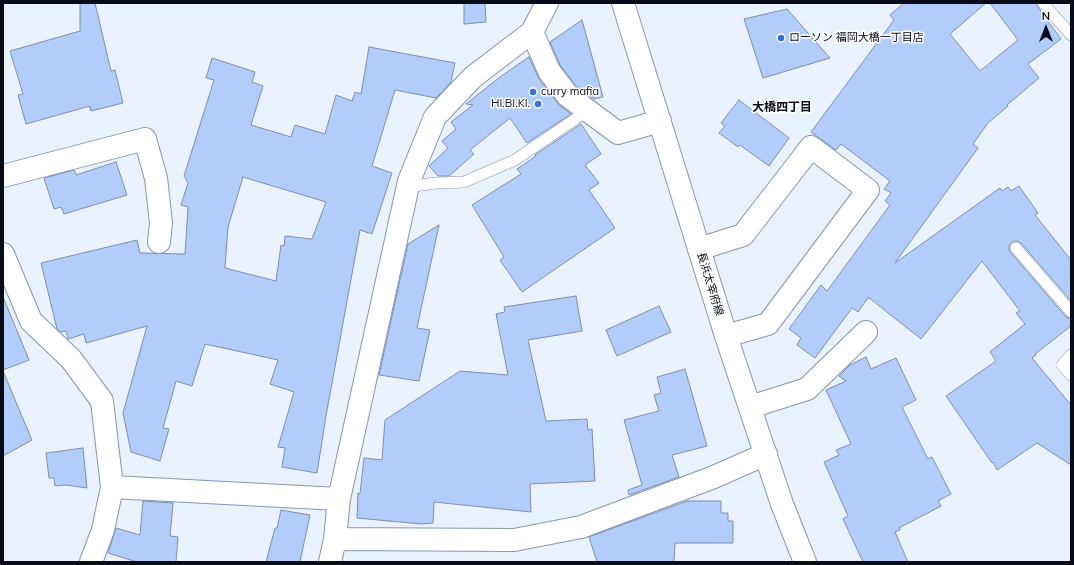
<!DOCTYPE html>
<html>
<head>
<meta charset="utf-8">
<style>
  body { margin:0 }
  #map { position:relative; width:1074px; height:565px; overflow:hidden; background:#eaf2fe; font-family:Mulish,sans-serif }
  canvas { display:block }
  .frame { position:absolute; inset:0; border:4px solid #070c16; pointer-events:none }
  .north { position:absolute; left:1026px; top:8px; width:40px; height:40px; -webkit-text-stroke:3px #fff; paint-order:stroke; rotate:0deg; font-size:11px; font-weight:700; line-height:16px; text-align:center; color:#070c16 }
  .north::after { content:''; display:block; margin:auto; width:14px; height:18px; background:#070c16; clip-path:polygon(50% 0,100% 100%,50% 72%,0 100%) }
</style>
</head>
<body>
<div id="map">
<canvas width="1074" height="565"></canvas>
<div class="frame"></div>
<div class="north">N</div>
</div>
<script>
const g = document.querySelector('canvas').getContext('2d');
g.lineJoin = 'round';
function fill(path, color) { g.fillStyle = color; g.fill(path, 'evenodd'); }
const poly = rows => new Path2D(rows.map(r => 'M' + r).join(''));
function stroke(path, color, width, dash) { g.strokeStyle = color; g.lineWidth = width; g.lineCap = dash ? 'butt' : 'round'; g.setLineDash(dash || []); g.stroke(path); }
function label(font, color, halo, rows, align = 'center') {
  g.font = font + ' Mulish,"Noto Sans JP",sans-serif'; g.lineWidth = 3; g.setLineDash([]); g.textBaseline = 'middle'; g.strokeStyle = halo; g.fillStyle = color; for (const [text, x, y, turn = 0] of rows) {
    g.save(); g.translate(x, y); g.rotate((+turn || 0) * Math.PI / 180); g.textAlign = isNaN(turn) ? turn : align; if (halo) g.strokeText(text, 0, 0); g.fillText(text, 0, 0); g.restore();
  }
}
const building = poly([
  [80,3,95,3,111,71,115,70,123,103,91,111,90,106,26,124,18,95,23,94,10,51,80,31,80,3],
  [464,3,485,3,486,22,464,24,464,3],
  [904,3,986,3,950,34,980,71,1018,40,990,3,1035,3,1061,39,1028,64,1039,78,1007,105,1008,106,988,123,973,144,978,148,895,263,1000,188,1002,191,1008,187,1011,191,1019,186,1038,213,1035,215,1071,260,1071,301,1021,243,1018,241,1014,241,1011,243,1009,246,1009,250,1011,253,1066,317,1071,319,1071,326,1035,354,1036,355,1032,358,1071,405,1071,465,1037,443,997,470,993,462,992,463,946,396,996,361,990,352,1025,324,1016,313,1020,311,982,261,921,339,868,297,868,298,858,312,852,308,815,358,797,345,801,338,789,329,821,285,827,291,890,205,885,201,891,193,884,189,890,181,841,144,836,150,811,132,894,20,890,15,904,3],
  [787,9,830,58,763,78,744,19,787,9],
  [582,20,603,97,594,99,577,87,560,65,550,42,582,20],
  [369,47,455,63,451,82,436,98,395,90,372,166,392,173,372,234,360,230,326,416,317,473,282,467,285,448,278,447,294,392,270,384,278,360,205,344,192,386,176,381,163,428,169,429,160,461,131,452,123,413,147,326,86,343,84,334,68,339,66,331,61,332,57,329,41,263,137,240,140,253,185,254,188,207,181,205,188,183,184,176,214,80,206,78,212,58,255,72,252,82,263,86,251,125,291,137,295,125,325,134,336,95,352,101,355,92,361,94,369,47],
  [243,177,326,202,312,239,285,236,284,246,281,245,276,281,225,268,228,227,243,177],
  [529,57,539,79,558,104,571,114,527,143,510,118,470,150,474,154,449,176,438,176,429,166,448,148,442,141,456,129,451,122,473,105,466,104,500,77,529,57],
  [739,100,789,138,769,166,740,145,738,147,719,133,725,126,721,123,739,100],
  [581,124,601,154,585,165,599,183,589,190,615,228,522,292,500,260,504,257,472,205,521,174,517,169,536,156,535,155,581,124],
  [116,162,127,195,64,214,61,207,54,209,44,178,74,170,76,175,116,162],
  [439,225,417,328,430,330,419,381,379,375,408,244,439,225],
  [576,296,582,331,528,340,546,421,587,419,588,430,592,429,595,481,530,484,531,512,434,502,433,523,421,524,357,518,358,493,360,494,364,458,382,460,385,420,460,371,508,375,496,314,505,312,504,307,576,296],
  [3,297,29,360,3,370,3,297],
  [659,306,671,332,617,356,606,330,659,306],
  [866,357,871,369,896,358,916,400,902,407,928,459,932,457,951,494,938,501,941,506,899,528,900,530,895,532,908,562,863,562,843,519,848,516,824,462,839,455,836,450,851,444,826,390,846,381,839,376,850,365,866,357],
  [685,369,707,446,672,455,679,477,629,495,628,490,642,485,624,420,659,411,654,395,661,393,657,377,685,369],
  [3,371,32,440,3,456,3,371],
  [83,448,87,488,66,485,55,486,54,478,49,478,46,453,83,448],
  [143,501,173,503,170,536,178,537,176,562,137,562,108,553,116,528,140,535,143,501],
  [687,501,721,501,721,513,728,513,728,521,733,521,733,543,675,543,674,562,597,562,589,537,687,501],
  [281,510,310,515,300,562,266,562,275,528,277,528,281,510]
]);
fill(building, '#b2ccfb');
stroke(building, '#7e8eab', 1);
const service = poly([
  [1043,3,1071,35],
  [407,187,436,183,464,182,515,160,587,111],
  [1016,248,1071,312],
  [1071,355,1062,365,1071,375]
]);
const minor = poly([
  [532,32,549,71,568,96,618,133,660,121],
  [3,176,145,139,156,178,161,223,159,242],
  [699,249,743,235,811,147,868,190,768,324,726,336],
  [3,254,31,321,71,359,102,401,112,487],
  [750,407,807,389,866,332],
  [335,539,514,540,581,527,714,477,766,454],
  [91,562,103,530,112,487,339,499],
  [330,562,335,539,339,499,409,181,435,117,473,77,532,32,547,3]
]);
const tertiary = poly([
  [623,3,726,336,782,504,805,562]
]);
stroke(service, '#8596b3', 12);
stroke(minor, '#8596b3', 24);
stroke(tertiary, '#8596b3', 24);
stroke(service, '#fff', 11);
stroke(minor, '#fff', 22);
stroke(tertiary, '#fff', 22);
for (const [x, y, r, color] of [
  [781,38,4,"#3872e1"],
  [533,92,4,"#3872e1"],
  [538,104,4,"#3872e1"]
]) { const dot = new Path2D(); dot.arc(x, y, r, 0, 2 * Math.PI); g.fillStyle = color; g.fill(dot); stroke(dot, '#fff', 1.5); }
label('11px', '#070c16', '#fff', [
  ["ローソン 福岡大橋一丁目店",789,38],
  ["curry mafia",541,92],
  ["HI.BI.KI.",530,104,"right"]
], 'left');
label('11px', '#070c16', '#fff', [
  ["長浜太宰府線",710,284,73]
]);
label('bold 12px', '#070c16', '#fff', [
  ["大橋四丁目",782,107]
]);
</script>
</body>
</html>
